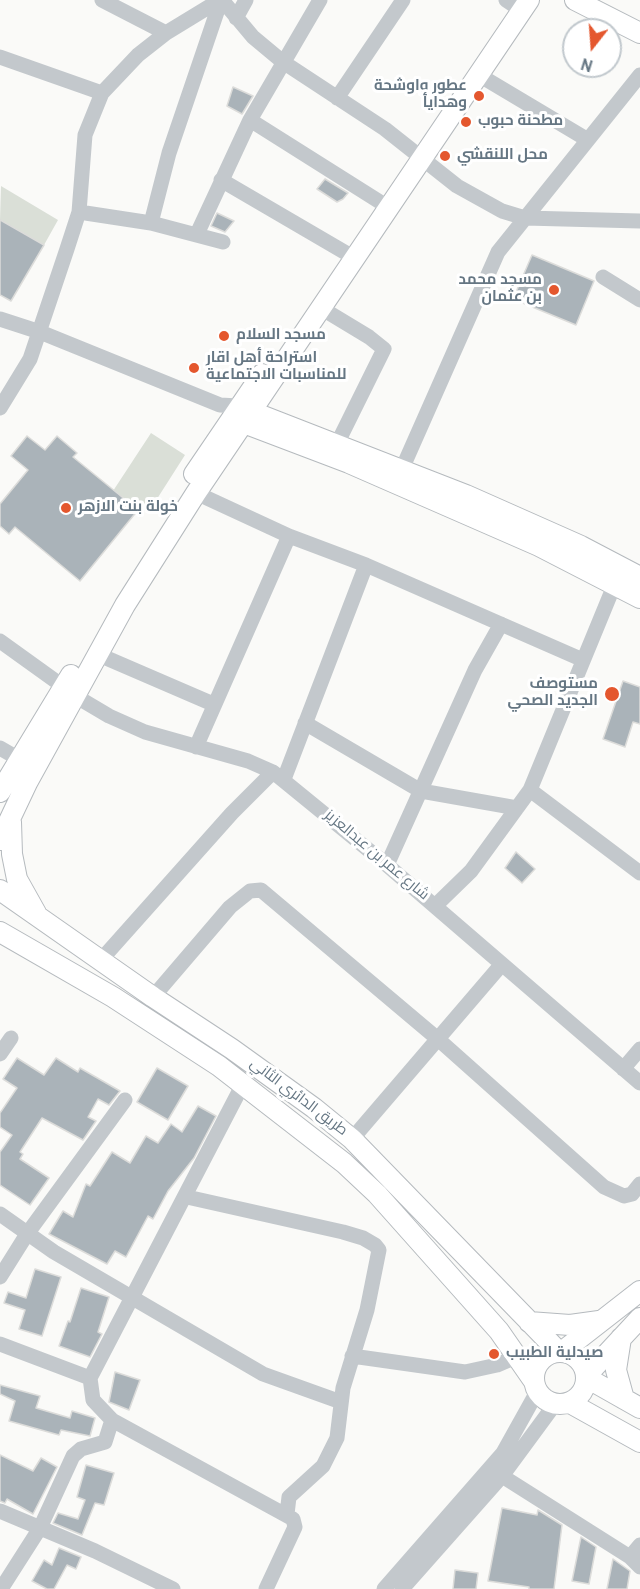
<!DOCTYPE html>
<html>
<head>
<meta charset="utf-8">
<style>
  body { margin:0 }
  #map { position:relative; width:640px; height:1589px; overflow:hidden; background:#fafaf8; font-family:Overpass,sans-serif }
  canvas { display:block }
  .north { position:absolute; left:562px; top:18px; width:60px; height:60px; box-sizing:border-box; background:#fff; border:2px solid #c1c8cd; border-radius:50%; rotate:197deg; font-size:16px; font-weight:700; line-height:24px; text-align:center; color:#657683 }
  .north::after { content:''; display:block; margin:auto; width:21px; height:27px; background:#e4572e; clip-path:polygon(50% 0,100% 100%,50% 72%,0 100%) }
</style>
</head>
<body>
<div id="map">
<canvas width="640" height="1589"></canvas>
<div class="north">N</div>
</div>
<script>
const g = document.querySelector('canvas').getContext('2d');
g.lineJoin = 'round';
function fill(path, color) { g.fillStyle = color; g.fill(path, 'evenodd'); }
const poly = rows => new Path2D(rows.map(r => 'M' + r).join(''));
function stroke(path, color, width, dash) { g.strokeStyle = color; g.lineWidth = width; g.lineCap = dash ? 'butt' : 'round'; g.setLineDash(dash || []); g.stroke(path); }
function label(font, color, halo, rows, align = 'center') {
  g.font = font + ' Overpass,Cairo,sans-serif'; g.lineWidth = 6; g.setLineDash([]); g.textBaseline = 'middle'; g.strokeStyle = halo; g.fillStyle = color; for (const [text, x, y, turn = 0] of rows) {
    g.save(); g.translate(x, y); g.rotate((+turn || 0) * Math.PI / 180); g.textAlign = isNaN(turn) ? turn : align; if (halo) g.strokeText(text, 0, 0); g.fillText(text, 0, 0); g.restore();
  }
}
fill(poly([
  [1,186,58,220,44,245,0,220],
  [151,433,185,455,148,513,113,491]
]), '#dadfd7');
const building = poly([
  [233,87,253,96,242,114,227,106,233,87],
  [325,179,348,193,343,199,337,202,317,189,325,179],
  [217,213,234,221,225,232,211,226,217,213],
  [0,220,44,245,11,301,0,295,0,220],
  [532,255,594,281,576,325,513,299,532,255],
  [27,436,45,450,57,436,77,453,73,457,138,510,80,581,15,527,9,534,0,526,0,504,28,470,11,456,27,436],
  [623,681,640,687,640,724,633,722,625,747,603,739,623,681],
  [516,852,535,869,522,883,505,868,516,852],
  [17,1058,44,1075,56,1058,78,1072,80,1068,120,1091,109,1105,98,1099,88,1117,96,1121,83,1140,42,1118,20,1152,23,1154,20,1159,49,1178,30,1205,0,1185,0,1152,12,1135,0,1127,0,1113,17,1088,3,1079,17,1058],
  [157,1068,188,1086,168,1120,137,1102,157,1068],
  [198,1106,216,1116,194,1158,168,1191,153,1219,148,1216,126,1257,115,1251,107,1264,49,1234,63,1211,73,1217,86,1184,90,1186,112,1152,130,1163,146,1136,158,1143,171,1124,182,1132,198,1106],
  [35,1269,61,1277,42,1336,19,1329,25,1310,4,1303,8,1292,26,1298,35,1269],
  [81,1288,109,1297,98,1332,102,1334,90,1357,59,1346,68,1321,70,1322,81,1288],
  [115,1372,140,1380,129,1410,109,1402,115,1372],
  [0,1385,40,1396,36,1408,70,1418,72,1411,95,1418,90,1436,61,1430,59,1435,9,1421,15,1401,0,1394,0,1385],
  [0,1455,33,1471,41,1458,57,1467,33,1514,7,1499,5,1503,0,1501,0,1455],
  [86,1465,114,1473,104,1505,95,1503,82,1535,53,1523,58,1513,78,1519,85,1500,77,1497,86,1465],
  [502,1508,537,1515,538,1510,562,1525,554,1589,529,1589,529,1587,488,1581,502,1508],
  [581,1537,596,1547,589,1584,572,1581,581,1537],
  [59,1548,81,1557,76,1569,67,1565,54,1589,47,1589,32,1581,44,1560,52,1565,59,1548],
  [613,1559,630,1571,627,1589,607,1589,613,1559],
  [455,1570,478,1573,476,1589,453,1589,455,1570]
]);
fill(building, '#aab3b9');
stroke(building, '#dcdcda', 1.5);
const major = poly([
  [575,0,640,33],
  [240,407,466,495,581,546,640,577],
  [233,419,349,463,539,546,640,598],
  [194,474,262,374],
  [0,792,71,675],
  [11,822,12,854,17,879,36,913],
  [0,840,27,783,125,605,196,493,529,0],
  [0,890,153,997,232,1049,314,1108,352,1139,558,1351],
  [0,932,113,997,219,1066,344,1163,377,1194,499,1331,533,1380],
  [529,1322,570,1325,599,1321],
  [621,1338,616,1370,624,1399],
  [563,1351,640,1291],
  '534 1378a26 26 0 1 1 52 0a26 26 0 1 1-52 0Z',
  [587,1375,640,1318],
  [587,1378,640,1408],
  [570,1403,640,1442]
]);
stroke(major, '#b5babe', 22);
stroke(poly([
  [102,0,166,33],
  [222,0,253,37,283,62,385,129,457,186,502,211,525,218,640,221],
  [506,0,521,10],
  [236,18,246,0],
  [0,57,102,93],
  [479,75,588,140],
  [337,98,403,0],
  [250,120,380,202],
  [221,180,346,253],
  [79,212,151,223,223,242],
  [151,223,169,153,221,0],
  [197,234,250,120,320,0],
  [603,277,640,300],
  [321,308,369,337,384,349,337,444],
  [0,319,40,332,220,405,238,406],
  [0,408,30,359,67,249,79,212,85,135,102,93,138,55,166,33,220,0],
  [402,469,498,252,640,75],
  [196,493,289,536,366,565,583,660],
  [0,641,82,700,109,716,145,732,248,761,273,772,387,865,640,1083],
  [97,654,213,704],
  [305,723,421,791,517,808],
  [196,747,289,536],
  [0,748,19,759],
  [284,779,366,565],
  [530,790,640,873],
  [387,865,475,670,501,624],
  [435,906,471,871,530,790,618,576],
  [100,961,232,813,273,772],
  [153,997,230,907,250,891,261,890,439,1040,604,1187,624,1196,632,1194,640,1184],
  [0,1054,11,1038],
  [623,1069,640,1049],
  [243,1084,90,1378,93,1400,112,1420,293,1519,295,1527,266,1589],
  [352,1139,502,964],
  [187,1197,343,1232,363,1238,375,1245,379,1250,367,1310,343,1388,337,1438,323,1466,289,1497,287,1514],
  [0,1214,54,1252,263,1374,341,1402],
  [0,1277,27,1234,125,1100],
  [0,1344,90,1378],
  [352,1356,465,1372,497,1365,518,1356],
  [502,1476,630,1557,640,1567],
  [0,1511,95,1551,173,1589],
  [630,1557,640,1545],
  [1,1589,40,1528,73,1456,81,1449,105,1442,112,1420],
  [384,1589,503,1453,537,1392],
  [402,1589,502,1476,555,1404]
]), '#c3c8cc', 15);
stroke(major, '#fff', 20);
for (const [x, y, r, color] of [
  [479,96,6,"#e4572e"],
  [466,122,6,"#e4572e"],
  [445,156,6,"#e4572e"],
  [554,290,6,"#e4572e"],
  [224,336,6,"#e4572e"],
  [194,368,6,"#e4572e"],
  [66,508,6,"#e4572e"],
  [612,694,8,"#e4572e"],
  [494,1354,6,"#e4572e"]
]) { const dot = new Path2D(); dot.arc(x, y, r, 0, 2 * Math.PI); g.fillStyle = color; g.fill(dot); stroke(dot, '#fff', 2); }
label('bold 15px', '#657683', '#fff', [
  ["عطور واوشحة",467,87,"right"],
  ["وهدايأ",467,104,"right"],
  ["مطحنة حبوب",478,122],
  ["محل اللنقشي",457,156],
  ["مسجد محمد",542,281,"right"],
  ["بن عثمان",542,298,"right"],
  ["مسجد السلام",236,336],
  ["استراحة أهل اقار",206,359],
  ["للمناسبات الاجتماعية",206,376],
  ["خولة بنت الازهر",78,508],
  ["مستوصف",598,685,"right"],
  ["الجديد الصحي",598,702,"right"],
  ["صيدلية الطبيب",506,1354]
], 'left');
label('15px', '#657683', '#fff', [
  ["شارع عمر بن عبدالعزيز",376,856,40],
  ["طريق الدائري الثاني",298,1098,37]
]);
</script>
</body>
</html>
